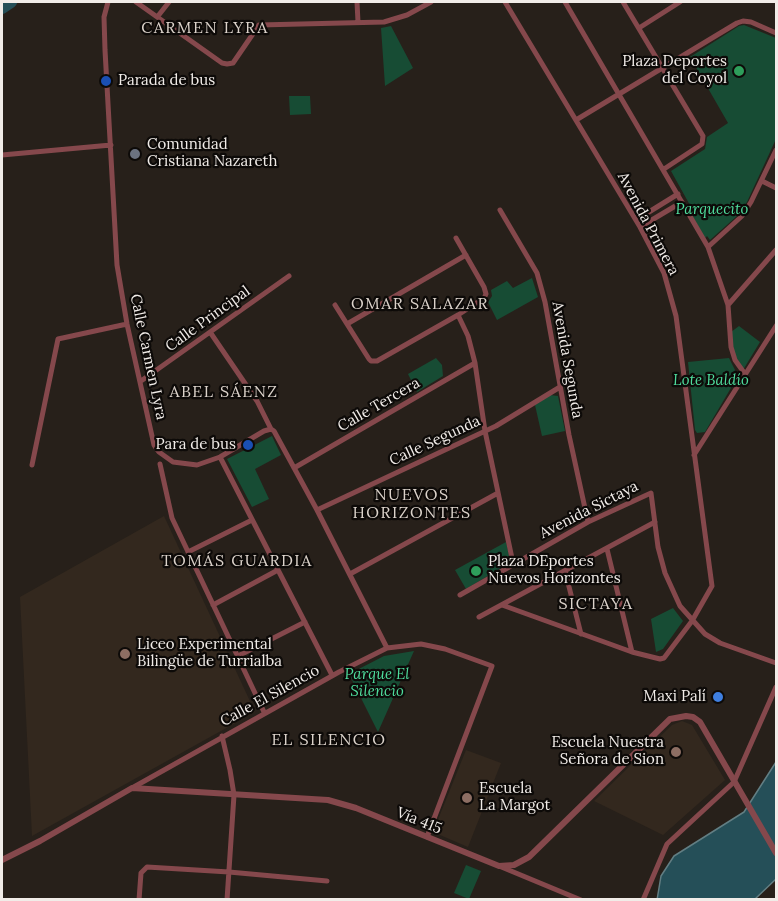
<!DOCTYPE html>
<html>
<head>
<meta charset="utf-8">
<style>
  body { margin:0 }
  #map { position:relative; width:778px; height:901px; overflow:hidden; background:#27201a; font-family:Lora,serif }
  canvas { display:block }
  .frame { position:absolute; inset:0; border:3px solid #f1ece8; pointer-events:none }
</style>
</head>
<body>
<div id="map">
<canvas width="778" height="901"></canvas>
<div class="frame"></div>
</div>
<script>
const g = document.querySelector('canvas').getContext('2d');
g.lineJoin = 'round';
function fill(path, color) { g.fillStyle = color; g.fill(path, 'evenodd'); }
const poly = rows => new Path2D(rows.map(r => 'M' + r).join(''));
function stroke(path, color, width, dash) { g.strokeStyle = color; g.lineWidth = width; g.lineCap = dash ? 'butt' : 'round'; g.setLineDash(dash || []); g.stroke(path); }
function label(font, color, halo, rows, align = 'center') {
  g.font = font + ' Lora,serif'; g.lineWidth = 4.5; g.setLineDash([]); g.textBaseline = 'middle'; g.strokeStyle = halo; g.fillStyle = color; for (const [text, x, y, turn = 0] of rows) {
    g.save(); g.translate(x, y); g.rotate((+turn || 0) * Math.PI / 180); g.textAlign = isNaN(turn) ? turn : align; if (halo) g.strokeText(text, 0, 0); g.fillText(text, 0, 0); g.restore();
  }
}
fill(poly([
  [164,516,255,712,32,836,20,597],
  [682,721,692,725,725,780,663,835,594,801,672,725],
  [466,750,501,763,468,847,433,832]
]), '#33281e');
fill(poly([
  [744,25,776,38,776,139,747,202,737,216,710,240,707,236,705,238,689,210,691,207,671,171,705,149,707,137,728,123,690,57,739,26],
  [391,26,413,68,385,86,381,28],
  [289,96,310,96,311,114,290,115],
  [532,278,538,297,497,320,488,302,492,296,491,290,507,281,513,288],
  [739,326,760,342,743,370,733,351,731,332],
  [436,358,442,365,443,376,417,392,408,374],
  [729,358,738,376,705,432,697,433,695,430,688,362],
  [550,395,558,396,565,431,542,436,535,405],
  [272,436,281,455,255,469,269,499,252,507,227,459],
  [506,542,511,562,466,589,455,570],
  [673,608,683,621,663,649,656,652,651,619],
  [414,651,378,732,349,674,384,656],
  [466,865,481,871,469,899,454,893]
]), '#174c34');
const water = poly([
  [776,762,776,879,755,899,657,900,661,876,674,856,744,812,776,762]
]);
fill(water, '#254f58');
stroke(water, '#627e83', 1.5);
stroke(poly([
  [2,8,11,2]
]), '#254f58', 12);
stroke(poly([
  [108,2,104,17,105,50,117,265,127,324,154,445,159,452,173,462,197,465,220,457,264,431,271,429,274,431,317,510,387,648],
  [136,2,222,63,227,64,233,63,259,25,384,22,407,15,431,2],
  [357,2,358,22],
  [565,2,708,247,728,305,731,347,735,360,745,374],
  [623,2,703,136,702,144,664,169],
  [158,16,169,2],
  [639,28,680,2],
  [576,120,737,23,743,21,751,22,776,33],
  [2,155,111,145],
  [762,181,776,188],
  [500,210,537,273,545,302,569,435,588,522],
  [636,220,678,194],
  [640,227,682,202],
  [708,247,742,216,751,202,776,150],
  [335,305,369,359,371,361,377,361,458,315,484,298,486,294,484,287,456,238],
  [728,305,776,250],
  [458,315,468,336,475,363,485,431,513,563],
  [347,324,466,255],
  [210,332,257,401,271,429],
  [141,381,289,276],
  [694,455,776,326],
  [220,457,332,675],
  [160,464,172,518,264,712],
  [32,465,58,339,127,324],
  [294,468,475,363],
  [317,510,496,426,560,387],
  [607,549,632,652],
  [188,552,252,520],
  [565,571,581,634],
  [350,574,498,493],
  [460,595,588,522,651,493,658,547,665,573,680,606,705,634,720,643,776,663],
  [213,605,278,570],
  [502,605,632,652,660,659,664,658,692,621,712,586,676,316,664,273,640,227,505,2],
  [479,617,655,522],
  [238,656,305,622],
  [222,736,230,770,234,795,227,900],
  [132,788,339,672,387,648,421,644,445,649,492,666,427,837],
  [499,866,581,900],
  [139,900,141,873,147,867,229,872,327,881],
  [643,900,667,844,734,782,776,687]
]), '#85484c', 5);
stroke(poly([
  [2,860,40,841,132,788,328,800,356,808,499,866,514,865,529,857,670,719,686,716,693,717,700,722,776,853]
]), '#85484c', 6);
for (const [x, y, r, color] of [
  [739,71,6,"#2e9e5b"],
  [106,81,6,"#1a4fb4"],
  [135,154,6,"#6b7280"],
  [248,445,6,"#1a4fb4"],
  [476,571,6,"#2e9e5b"],
  [125,654,6,"#8d6e63"],
  [718,697,6,"#3f7fe0"],
  [676,752,6,"#8d6e63"],
  [467,798,6,"#8d6e63"]
]) { const dot = new Path2D(); dot.arc(x, y, r, 0, 2 * Math.PI); g.fillStyle = color; g.fill(dot); stroke(dot, '#0d0a08', 2); }
label('15px', '#f1ece8', '#0d0a08', [
  ["Plaza Deportes",727,62,"right"],
  ["del Coyol",727,79,"right"],
  ["Parada de bus",118,81],
  ["Comunidad",147,145],
  ["Cristiana Nazareth",147,162],
  ["Para de bus",236,445,"right"],
  ["Plaza DEportes",488,562],
  ["Nuevos Horizontes",488,579],
  ["Liceo Experimental",137,645],
  ["Bilingüe de Turrialba",137,662],
  ["Maxi Palí",706,697,"right"],
  ["Escuela Nuestra",664,743,"right"],
  ["Señora de Sion",664,760,"right"],
  ["Escuela",479,789],
  ["La Margot",479,806]
], 'left');
label('italic 15px', '#4fdd9d', '#0d0a08', [
  ["Parquecito",712,210],
  ["Lote Baldío",711,381],
  ["Parque El",377,675],
  ["Silencio",377,692]
]);
label('15px', '#f1ece8', '#0d0a08', [
  ["Avenida Primera",648,224,62],
  ["Calle Principal",208,319,-36],
  ["Calle Carmen Lyra",148,357,78],
  ["Avenida Segunda",567,360,80],
  ["Calle Tercera",379,405,-30],
  ["Calle Segunda",435,441,-25],
  ["Avenida Sictaya",589,510,-27],
  ["Calle El Silencio",270,696,-29],
  ["Vía 415",419,821,22]
]);
g.letterSpacing = '1.5px';
label('16px', '#dcd3cb', '#0d0a08', [
  ["CARMEN LYRA",205,28],
  ["OMAR SALAZAR",420,304],
  ["ABEL SÁENZ",224,392],
  ["NUEVOS",412,495],
  ["HORIZONTES",412,513],
  ["TOMÁS GUARDIA",237,561],
  ["SICTAYA",596,604],
  ["EL SILENCIO",329,740]
]);
g.letterSpacing = '0px';
</script>
</body>
</html>
